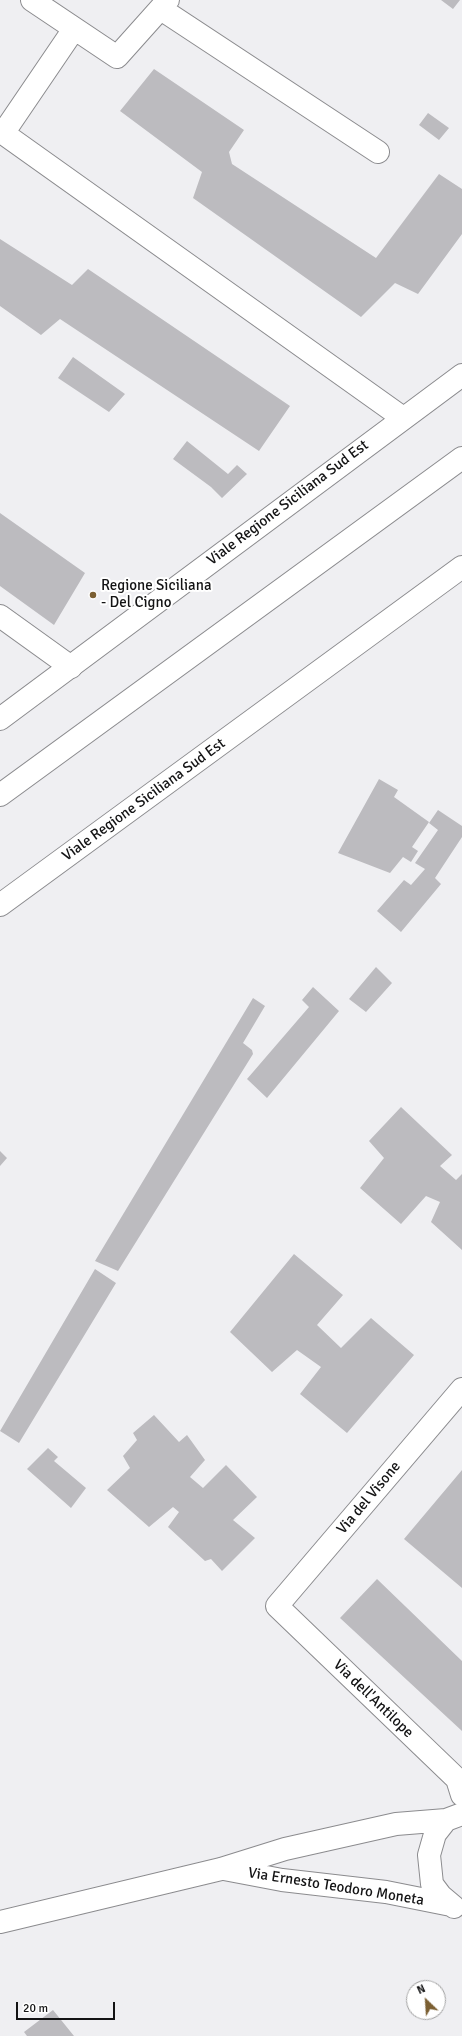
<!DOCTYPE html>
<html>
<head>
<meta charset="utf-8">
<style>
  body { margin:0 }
  #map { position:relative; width:462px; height:2036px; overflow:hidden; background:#efeff2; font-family:Signika,sans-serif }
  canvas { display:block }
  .north { position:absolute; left:406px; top:1980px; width:40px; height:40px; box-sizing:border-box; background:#fff; border:1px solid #a1a1a1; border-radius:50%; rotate:335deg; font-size:11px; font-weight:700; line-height:16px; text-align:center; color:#131314 }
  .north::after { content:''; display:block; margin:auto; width:14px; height:18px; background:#7b5f32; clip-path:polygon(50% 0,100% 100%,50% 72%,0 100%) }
  .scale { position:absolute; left:16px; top:2002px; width:99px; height:18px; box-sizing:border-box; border:2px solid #131314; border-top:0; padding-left:5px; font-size:12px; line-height:14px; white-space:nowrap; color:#131314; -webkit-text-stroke:3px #fff; paint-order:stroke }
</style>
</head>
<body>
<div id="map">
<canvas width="462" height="2036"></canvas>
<div class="north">N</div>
<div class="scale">20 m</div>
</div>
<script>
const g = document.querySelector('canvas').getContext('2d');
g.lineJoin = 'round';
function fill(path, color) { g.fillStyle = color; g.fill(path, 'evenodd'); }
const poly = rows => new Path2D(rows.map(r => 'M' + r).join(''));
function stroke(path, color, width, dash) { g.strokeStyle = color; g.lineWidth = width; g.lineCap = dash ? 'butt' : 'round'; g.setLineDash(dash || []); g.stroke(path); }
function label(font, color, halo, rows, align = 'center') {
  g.font = font + ' Signika,sans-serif'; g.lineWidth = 4; g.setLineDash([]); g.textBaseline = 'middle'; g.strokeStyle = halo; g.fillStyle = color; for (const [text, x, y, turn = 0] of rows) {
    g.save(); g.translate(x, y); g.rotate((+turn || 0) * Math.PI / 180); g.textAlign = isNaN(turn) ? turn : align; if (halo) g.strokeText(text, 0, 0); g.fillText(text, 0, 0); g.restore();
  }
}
fill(poly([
  [441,0,460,0,453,9],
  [154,69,244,130,229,152,232,164,376,258,439,174,462,189,462,234,418,294,395,283,361,317,193,198,202,172,120,111],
  [428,113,449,128,439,140,419,125],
  [0,239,72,285,88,269,290,406,259,451,60,319,41,335,0,306],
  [73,357,125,394,109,412,58,378],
  [187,441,228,474,237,465,247,474,222,498,211,487,173,459],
  [0,513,85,573,54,625,0,586],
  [379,779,398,790,394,797,429,822,412,847,418,851,411,862,403,857,390,873,338,853],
  [438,810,462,826,462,837,435,878,441,884,401,932,377,911,404,880,411,885,425,869,415,863,438,830,429,823],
  [376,967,392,983,366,1012,349,999],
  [313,987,339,1011,267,1098,247,1079,309,1007,302,1000],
  [253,998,265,1006,243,1043,252,1050,253,1054,118,1271,95,1261],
  [401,1107,452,1155,440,1166,456,1180,462,1174,462,1250,431,1222,440,1202,426,1196,401,1224,360,1188,384,1158,369,1141],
  [0,1151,7,1158,0,1166],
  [294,1254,343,1295,317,1325,341,1348,371,1318,414,1355,347,1433,300,1394,321,1367,297,1350,272,1372,230,1332],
  [95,1269,116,1283,19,1443,0,1431],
  [154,1415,179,1442,187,1435,205,1460,190,1477,203,1488,226,1465,257,1497,233,1520,255,1538,222,1571,211,1559,205,1561,168,1527,179,1512,173,1507,149,1527,107,1490,130,1468,123,1456,137,1440,133,1433],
  [48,1448,58,1457,54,1461,86,1488,71,1508,27,1469],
  [462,1470,462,1588,404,1539],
  [377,1579,462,1661,462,1731,340,1618],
  [53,2010,74,2036,27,2036,24,2032]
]), '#bcbbbf');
const minor = poly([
  [32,0,117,57,168,0],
  [161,9,378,152],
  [0,131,403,418],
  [4,132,74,29],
  [0,616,71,667],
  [462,1389,277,1606,457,1779,462,1795]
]);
const tertiary = poly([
  [0,719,462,375],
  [224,1869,282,1880,386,1892,451,1905],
  [454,1907,441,1896,432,1884,429,1855,435,1834,446,1820,462,1814],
  [0,1922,221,1869,285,1849,396,1824,446,1820]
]);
const primary = poly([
  [0,795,462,458],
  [0,905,462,567]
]);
stroke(minor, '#8b8b8e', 24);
stroke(tertiary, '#8b8b8e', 24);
stroke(primary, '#8b8b8e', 24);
stroke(minor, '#fff', 22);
stroke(tertiary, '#fff', 22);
stroke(primary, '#fff', 22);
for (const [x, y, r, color] of [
  [93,595,4,"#7b5f32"]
]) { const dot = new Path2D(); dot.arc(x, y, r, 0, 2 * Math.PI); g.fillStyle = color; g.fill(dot); stroke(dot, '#fff', 1.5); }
label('15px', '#131314', '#fff', [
  ["Viale Regione Siciliana Sud Est",288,503,-37],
  ["Viale Regione Siciliana Sud Est",144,800,-36],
  ["Via del Visone",369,1498,-50],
  ["Via dell'Antilope",373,1699,44],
  ["Via Ernesto Teodoro Moneta",336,1887,9]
]);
label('15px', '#131314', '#fff', [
  ["Regione Siciliana",101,586],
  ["- Del Cigno",101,603]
], 'left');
</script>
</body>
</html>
